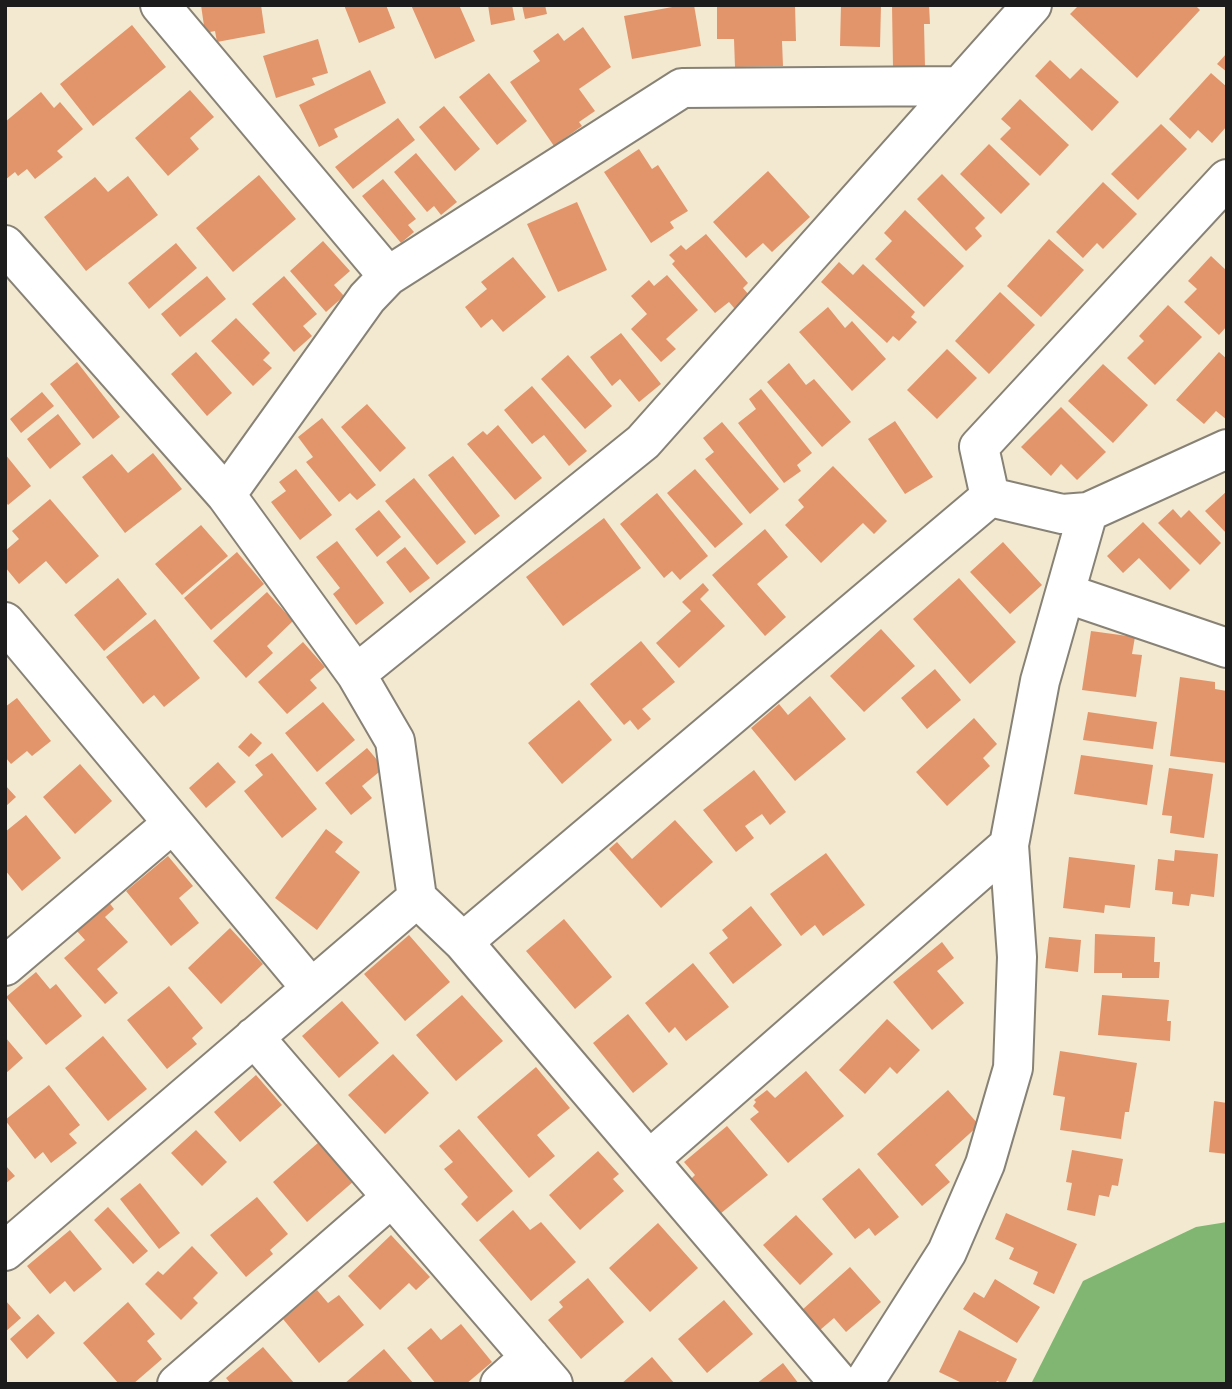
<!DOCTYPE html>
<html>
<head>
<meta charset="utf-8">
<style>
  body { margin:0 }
  #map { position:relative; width:1232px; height:1389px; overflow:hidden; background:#f3e9d1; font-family:"IM FELL English",serif }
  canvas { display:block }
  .frame { position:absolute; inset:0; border:7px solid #1c1c1c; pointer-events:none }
</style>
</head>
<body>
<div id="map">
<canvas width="1232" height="1389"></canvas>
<div class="frame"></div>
</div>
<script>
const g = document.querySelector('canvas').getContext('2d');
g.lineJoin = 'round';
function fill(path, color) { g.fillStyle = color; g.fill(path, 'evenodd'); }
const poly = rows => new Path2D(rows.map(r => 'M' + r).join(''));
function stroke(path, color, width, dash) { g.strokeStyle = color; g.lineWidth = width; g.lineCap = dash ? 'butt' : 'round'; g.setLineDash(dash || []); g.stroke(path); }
fill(poly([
  [1227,1222,1227,1384,1031,1384,1083,1281,1196,1227]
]), '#80b672');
fill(poly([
  [201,5,261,5,265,33,217,42,215,31,205,33],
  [344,5,386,5,395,28,359,43],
  [411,5,459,5,475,41,435,59],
  [488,5,512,5,515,20,491,25],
  [522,5,545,5,547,14,525,19],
  [683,5,694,5,701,46,632,59,624,16],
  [717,5,795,5,796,41,782,41,783,66,735,67,734,39,717,39],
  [841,5,881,5,880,47,840,46],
  [892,5,929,5,930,24,924,24,925,67,893,68],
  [1079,5,1195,5,1200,10,1137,78,1070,14],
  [132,25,166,67,93,126,60,84],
  [583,27,611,67,579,89,595,111,579,122,582,126,554,146,510,82,540,61,533,51,558,33,564,41],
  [318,39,328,73,312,78,315,85,276,98,263,56],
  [1227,53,1227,72,1217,64],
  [1050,60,1070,79,1081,68,1119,102,1092,131,1035,76],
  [370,70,386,103,334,129,338,137,319,147,299,105],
  [489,73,527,121,497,145,459,97],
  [1211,73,1227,87,1227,126,1212,143,1198,130,1190,139,1169,119],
  [190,90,214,117,190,138,199,149,168,176,135,138],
  [41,92,54,108,60,102,83,129,57,151,63,157,35,179,27,169,18,176,15,172,5,180,5,122],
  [1020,99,1069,145,1040,176,1000,139,1011,128,1001,119],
  [444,106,480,149,455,171,419,127],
  [398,118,415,140,353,189,335,167],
  [1161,124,1187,149,1138,200,1111,174],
  [989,144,1030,184,1001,214,960,174],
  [639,149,652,169,658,165,688,211,670,222,674,228,651,243,604,172],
  [416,153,457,202,441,215,434,206,427,212,394,172],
  [768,171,810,217,772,252,763,243,746,258,713,222],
  [942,174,985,218,975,228,982,236,966,251,917,199],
  [259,175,296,219,233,272,196,228],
  [128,176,158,215,86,271,44,217,95,177,108,192],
  [383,179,416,219,408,225,414,232,401,243,362,196],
  [1103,182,1137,214,1103,249,1097,243,1083,258,1056,232],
  [577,202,607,270,558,292,527,224],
  [905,210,964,266,924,307,875,259,892,241,884,233],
  [706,234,748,283,743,288,755,302,740,315,729,302,715,313,672,264,675,261,669,255,681,245,686,250],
  [1049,239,1084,270,1041,317,1007,286],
  [323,241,350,271,334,285,344,296,326,312,290,271],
  [176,243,197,268,149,309,128,283],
  [1211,256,1227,271,1227,326,1219,335,1184,302,1197,289,1188,281],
  [513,257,546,297,503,332,492,319,481,328,465,307,487,289,481,282],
  [839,262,853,275,863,264,915,312,911,317,917,322,899,341,893,336,887,343,821,282],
  [667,275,698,310,666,339,676,349,661,362,631,329,647,314,631,296,649,280,654,286],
  [207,276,226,299,180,337,161,314],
  [284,276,317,314,303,326,312,336,294,352,252,304],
  [1000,292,1035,325,989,374,955,341],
  [1168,305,1202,337,1155,385,1127,358,1144,341,1139,336],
  [828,307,845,328,852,321,886,359,852,391,799,332],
  [236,318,270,353,263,360,272,368,253,386,211,341],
  [621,333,661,384,639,402,620,379,612,386,590,357],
  [947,349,977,378,937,419,907,390],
  [196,352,232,393,207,416,171,374],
  [1219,352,1227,359,1227,420,1216,411,1204,424,1176,400],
  [568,355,612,406,585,429,541,379],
  [77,362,120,417,93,439,50,384],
  [789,363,806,385,814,379,851,422,822,447,767,382],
  [1103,364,1148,405,1113,443,1068,401],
  [532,386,587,451,569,466,544,435,532,444,504,410],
  [761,389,812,453,797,465,801,471,784,483,738,423,756,409,749,399],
  [42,392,54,406,21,433,10,419],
  [367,404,406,448,380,472,341,427],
  [1061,407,1106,452,1077,480,1061,464,1051,476,1021,447],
  [58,414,81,444,50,469,27,439],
  [322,418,376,485,357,500,350,493,339,502,306,462,313,457,298,437],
  [895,421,933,477,905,494,868,439],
  [722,422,779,489,750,514,705,459,714,452,703,438],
  [498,425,542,478,515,500,467,444,483,431,487,435],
  [153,453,182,489,125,533,82,477,112,454,128,473],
  [5,454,31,486,8,505,5,501],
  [453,456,500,516,475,535,428,475],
  [833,466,887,521,874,534,863,523,821,563,785,525,804,507,798,500],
  [296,469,332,515,300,540,271,502,286,491,279,482],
  [695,469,743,524,715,548,667,493],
  [414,478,466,542,437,565,385,501],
  [1227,491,1227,534,1205,511],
  [657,493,708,556,680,580,672,571,664,578,620,524],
  [50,499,99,556,66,584,46,561,19,584,5,567,5,551,19,539,12,531],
  [1173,509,1181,518,1189,510,1221,543,1200,565,1158,523],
  [379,510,401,537,377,557,355,529],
  [604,518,641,568,563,626,526,577],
  [1143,522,1190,570,1170,590,1139,558,1123,573,1107,556],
  [201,525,228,556,182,595,155,564],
  [765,529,788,557,757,584,786,617,765,636,712,575],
  [337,541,384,603,356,625,333,594,340,588,316,557],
  [1003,542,1042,585,1010,614,970,572],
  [405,547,430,578,410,593,386,562],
  [237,552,264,584,211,630,184,598],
  [118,578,147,614,104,651,74,615],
  [959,578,1016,642,970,684,913,619],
  [703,583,709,590,700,599,725,626,679,668,656,643,691,611,682,602],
  [267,592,293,621,267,646,273,653,246,678,213,641],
  [155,619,200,678,164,707,154,695,143,704,106,657],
  [881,629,915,666,864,712,830,676],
  [1091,631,1135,637,1132,654,1142,655,1136,697,1082,690],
  [641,641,675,682,642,709,651,719,638,730,630,720,624,725,590,684],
  [303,642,325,667,310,680,317,688,287,714,258,682],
  [935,669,961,700,927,729,901,698],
  [1180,677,1215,682,1215,689,1227,691,1227,763,1170,756],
  [810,696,846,739,795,781,751,728,779,704,788,715],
  [17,698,51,741,32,756,27,751,11,764,5,757,5,707],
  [579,700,612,740,562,784,528,743],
  [323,702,355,740,317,772,285,733],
  [1088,712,1157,722,1153,749,1083,740],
  [974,718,997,744,983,758,990,766,947,806,916,772],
  [251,733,262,743,249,757,238,747],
  [367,748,384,768,362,786,372,798,351,815,325,783],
  [272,753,317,809,282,838,244,791,263,775,255,765],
  [1081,755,1153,765,1147,805,1074,794],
  [218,762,236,782,206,808,189,788],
  [80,764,112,801,75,834,43,797],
  [1169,768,1213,774,1204,838,1170,833,1172,816,1162,815],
  [754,770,786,812,770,825,762,814,745,826,754,838,736,852,703,810],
  [5,785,16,797,5,807],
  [26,815,61,858,22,891,5,870,5,832],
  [675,820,713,862,661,908,609,849,617,842,632,859],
  [326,829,343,842,335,852,360,872,317,930,275,898],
  [1175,850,1218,854,1214,897,1191,894,1189,906,1172,904,1173,892,1155,890,1158,859,1174,861],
  [826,853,865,905,823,936,815,925,801,936,770,894],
  [168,856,193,886,179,898,199,923,171,946,126,891],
  [1069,857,1135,865,1130,908,1105,905,1104,913,1063,908],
  [108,901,114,909,105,917,128,942,97,969,118,993,105,1004,64,958,85,940,76,930],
  [751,906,782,945,733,984,709,953,728,938,722,930],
  [564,919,612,977,575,1009,526,951],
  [230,928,263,964,221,1004,188,968],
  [1095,934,1155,937,1154,962,1160,962,1159,978,1122,978,1122,973,1094,973],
  [409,935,450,982,405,1021,364,974],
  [1049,937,1081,940,1078,972,1045,968],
  [942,942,954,958,937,971,964,1003,932,1030,893,982],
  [693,963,729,1007,686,1041,675,1027,669,1033,645,1003],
  [36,972,50,989,56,984,82,1016,46,1045,6,997],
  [169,986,203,1028,192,1038,197,1044,167,1069,127,1020],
  [462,995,503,1041,456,1081,416,1035],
  [1102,995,1169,1000,1167,1021,1171,1021,1170,1041,1098,1035],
  [342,1001,379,1043,339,1078,302,1036],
  [628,1014,668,1064,633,1093,593,1043],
  [887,1019,920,1050,897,1074,890,1067,865,1094,839,1070],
  [103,1036,147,1089,108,1121,65,1068],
  [5,1037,23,1058,5,1074],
  [1060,1051,1137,1063,1129,1112,1125,1112,1121,1139,1060,1130,1065,1097,1053,1095],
  [393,1054,429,1093,385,1134,348,1095],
  [536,1067,570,1108,537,1135,555,1156,529,1178,477,1117],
  [806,1071,844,1116,788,1163,750,1119,759,1112,753,1106,756,1102,754,1100,767,1090,775,1098],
  [256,1075,282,1105,240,1142,214,1112],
  [49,1085,80,1125,69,1134,77,1143,51,1163,43,1152,35,1159,5,1120],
  [948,1090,979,1125,935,1165,950,1182,922,1206,877,1154],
  [1214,1101,1227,1103,1227,1154,1209,1152],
  [727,1126,768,1175,720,1214,691,1179,695,1175,684,1162],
  [459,1129,513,1191,477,1222,461,1204,468,1197,444,1169,453,1162,439,1146],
  [196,1130,227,1162,202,1186,171,1153],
  [319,1142,354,1181,307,1222,273,1182],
  [1072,1150,1123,1159,1118,1186,1112,1185,1109,1197,1099,1195,1095,1216,1067,1210,1072,1183,1066,1182],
  [598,1151,619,1174,613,1179,624,1191,580,1230,549,1195],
  [5,1165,15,1176,5,1184],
  [859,1168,899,1217,875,1236,869,1228,855,1239,822,1199],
  [140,1183,180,1233,159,1249,120,1199],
  [257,1197,288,1234,270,1250,273,1254,246,1277,210,1235],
  [108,1207,148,1251,133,1264,94,1220],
  [513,1210,530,1230,541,1222,576,1262,531,1301,479,1240],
  [1006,1213,1077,1244,1054,1294,1033,1284,1038,1272,1009,1259,1014,1248,995,1239],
  [796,1215,833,1254,800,1285,763,1245],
  [658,1223,698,1268,650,1312,609,1268],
  [70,1230,102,1269,74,1292,65,1281,50,1294,27,1266],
  [391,1235,430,1277,416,1290,409,1283,380,1310,348,1276],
  [192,1246,218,1273,193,1298,198,1303,181,1320,145,1284,158,1271,163,1275],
  [850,1267,881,1302,846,1332,834,1318,820,1330,802,1310],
  [588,1278,624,1322,581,1359,548,1320,563,1307,559,1302],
  [995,1279,1040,1307,1017,1343,963,1309,974,1292,984,1298],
  [317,1290,328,1303,339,1295,364,1325,319,1363,283,1319],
  [5,1300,21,1318,5,1332],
  [724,1300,753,1334,707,1373,678,1339],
  [128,1302,155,1334,147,1341,162,1359,133,1384,119,1384,83,1343],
  [38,1314,55,1333,27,1359,10,1339],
  [461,1324,492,1362,466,1384,436,1384,407,1348,431,1328,441,1340],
  [959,1330,1017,1359,1005,1384,997,1381,995,1384,964,1384,939,1372],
  [263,1347,295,1384,231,1384,226,1378],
  [384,1349,414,1384,344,1384],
  [652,1357,675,1384,621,1384],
  [783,1363,799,1384,756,1384]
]), '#e2956b');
const minor = poly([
  [160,5,388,276],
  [5,245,226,495,356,674,395,741,417,898,463,942,840,1384],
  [226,495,367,298,388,276,682,88,960,86],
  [990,497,979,447,1227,179],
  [1088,512,1227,449],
  [1065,593,1227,648],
  [5,622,311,988],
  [356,674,643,442,1032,5],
  [463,942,990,497,1062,514,1088,512,1040,681,1009,845,1017,957,1013,1068,985,1164,947,1252,863,1384],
  [5,966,173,823],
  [254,1037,553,1384],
  [649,1160,1009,845],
  [5,1251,417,898],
  [177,1384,392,1197],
  [500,1384,530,1357]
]);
stroke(minor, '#888276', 42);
stroke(minor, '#fff', 38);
</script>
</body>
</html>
